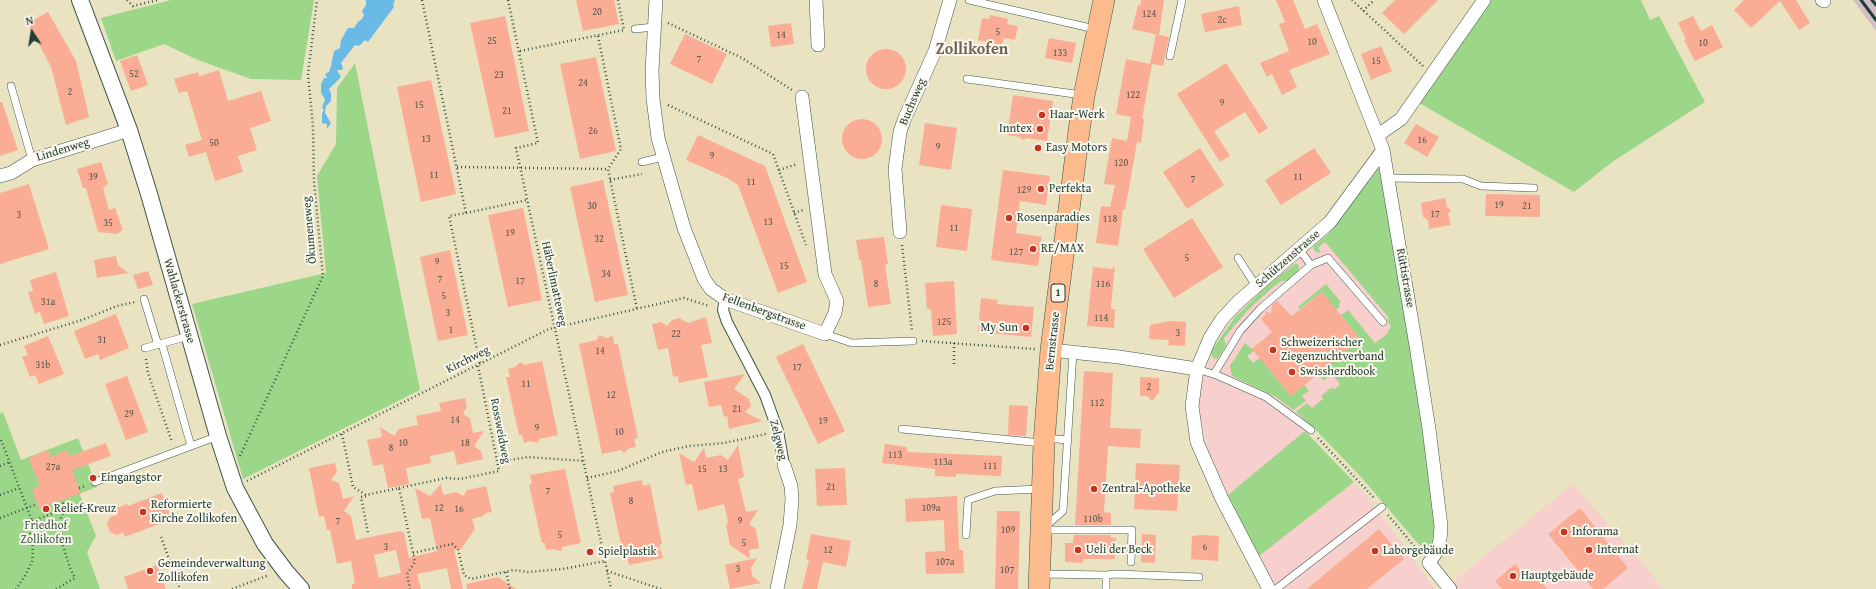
<!DOCTYPE html>
<html>
<head>
<meta charset="utf-8">
<style>
  body { margin:0 }
  #map { position:relative; width:1876px; height:589px; overflow:hidden; background:#e9e3c2; font-family:"Gentium Book Plus",serif }
  canvas { display:block }
  .north { position:absolute; left:12px; top:12px; width:40px; height:40px; -webkit-text-stroke:3px #fbf7ec; paint-order:stroke; rotate:348deg; font-size:11px; font-weight:700; line-height:16px; text-align:center; color:#1f3d34 }
  .north::after { content:''; display:block; margin:auto; width:14px; height:18px; background:#1f3d34; clip-path:polygon(50% 0,100% 100%,50% 72%,0 100%) }
</style>
</head>
<body>
<div id="map">
<canvas width="1876" height="589"></canvas>
<div class="north">N</div>
</div>
<script>
const g = document.querySelector('canvas').getContext('2d');
g.lineJoin = 'round';
function fill(path, color) { g.fillStyle = color; g.fill(path, 'evenodd'); }
const poly = rows => new Path2D(rows.map(r => 'M' + r).join(''));
function stroke(path, color, width, dash) { g.strokeStyle = color; g.lineWidth = width; g.lineCap = dash ? 'butt' : 'round'; g.setLineDash(dash || []); g.stroke(path); }
function label(font, color, halo, rows, align = 'center') {
  g.font = font + ' "Gentium Book Plus",serif'; g.lineWidth = 4; g.setLineDash([]); g.textBaseline = 'middle'; g.strokeStyle = halo; g.fillStyle = color; for (const [text, x, y, turn = 0] of rows) {
    g.save(); g.translate(x, y); g.rotate((+turn || 0) * Math.PI / 180); g.textAlign = isNaN(turn) ? turn : align; if (halo) g.strokeText(text, 0, 0); g.fillText(text, 0, 0); g.restore();
  }
}
fill(poly([
  [1380,166,1412,345,1228,495,1209,455,1200,416,1200,390,1211,353,1223,333,1243,307,1329,233,1376,168],
  [1354,482,1374,505,1435,589,1276,589,1259,556],
  [1573,484,1664,589,1444,589]
]), '#f7d0ce');
fill(poly([
  [1853,0,1876,0,1876,31]
]), '#d2bec4');
fill(poly([
  [171,0,314,0,301,80,251,79,198,60,164,44,116,61,101,18],
  [1490,0,1641,0,1650,20,1659,16,1705,102,1612,162,1574,192,1419,103],
  [355,63,420,390,243,479,192,304,326,273,317,176,336,144,337,88],
  [1379,168,1410,345,1436,526,1431,551,1426,553,1361,477,1312,426,1296,412,1307,403,1312,408,1323,399,1321,396,1331,388,1335,389,1340,384,1331,373,1324,381,1318,374,1360,339,1341,315,1348,310,1375,343,1387,334,1391,326,1387,320,1389,318,1325,242,1318,248,1321,252,1317,253,1313,249,1314,246,1329,233],
  [1296,263,1299,266,1299,270,1287,281,1281,281,1272,288,1247,311,1224,338,1226,345,1219,357,1216,359,1213,358,1211,353,1214,347,1235,317,1269,284],
  [1326,284,1341,302,1338,304,1340,306,1336,310,1322,292,1300,309,1298,307],
  [1245,343,1254,351,1247,356,1253,363,1260,358,1291,396,1304,385,1309,391,1302,396,1306,401,1293,410,1276,397,1232,376,1230,366],
  [3,412,21,460,78,438,97,487,81,493,80,495,96,536,87,552,100,589,0,589,0,414],
  [1305,431,1354,482,1259,556,1228,495]
]), '#9cd688');
fill(poly([
  [366,0,395,0,393,5,394,7,368,42,365,40,359,46,355,45,341,63,343,68,342,70,337,70,341,77,329,89,331,93,331,101,326,106,325,113,331,123,327,129,327,124,322,123,322,113,324,110,322,108,325,99,321,93,321,84,324,78,327,78,325,74,329,72,331,66,334,51,340,48,341,40,348,28,354,28,358,22,362,19,364,15,362,11,366,5]
]), '#69bbe5');
fill(poly([
  [576,0,614,0,619,24,583,31],
  [1141,0,1164,0,1159,35,1132,29,1138,5,1140,6],
  [1276,0,1293,0,1305,29,1317,24,1330,54,1289,70,1297,87,1282,95,1272,74,1267,77,1260,63,1289,51,1279,24,1285,22],
  [1395,0,1438,0,1404,34,1382,13],
  [1744,0,1796,0,1810,23,1799,30,1780,1,1751,28,1734,10],
  [1239,6,1242,25,1205,32,1201,14],
  [48,12,76,61,89,117,66,125,51,67,28,23],
  [990,15,1008,19,1007,24,1018,26,1015,40,1004,38,1002,45,978,40,982,18,989,19],
  [505,16,529,131,495,138,470,23],
  [1693,16,1701,31,1712,25,1723,47,1695,61,1684,40,1686,39,1678,23],
  [791,23,794,44,771,47,768,26],
  [685,34,727,54,712,84,670,64],
  [1156,34,1169,37,1163,66,1152,64,1142,119,1144,119,1141,143,1137,142,1129,188,1125,210,1123,209,1118,246,1096,243,1101,206,1110,207,1115,185,1104,184,1112,138,1127,141,1131,117,1116,114,1126,59,1150,64],
  [1049,38,1076,43,1072,63,1045,58],
  [1381,46,1392,71,1371,80,1361,54],
  '866 69a20 20 0 1 1 40 0a20 20 0 1 1-40 0Z',
  [137,55,148,85,131,91,120,61],
  [596,57,616,151,580,159,560,64],
  [1226,63,1268,128,1259,134,1245,112,1214,131,1230,156,1220,162,1177,94],
  [219,70,228,101,261,91,271,121,250,128,257,150,238,156,243,172,215,181,206,152,189,157,185,145,202,140,187,91,179,93,174,79,198,72,199,76],
  [431,80,456,194,421,202,397,87],
  [1013,95,1053,101,1047,141,1027,138,1022,140,1020,137,1007,135],
  [0,102,2,102,18,150,0,156],
  '842 139a20 20 0 1 1 40 0a20 20 0 1 1-40 0Z',
  [925,123,957,128,951,170,919,165],
  [1416,124,1439,137,1427,157,1404,143],
  [698,135,765,166,807,282,778,293,738,185,727,178,686,160],
  [1200,148,1224,185,1187,209,1163,172],
  [1314,148,1331,173,1281,205,1265,180],
  [101,162,108,184,103,188,109,210,115,208,123,230,117,234,98,232,86,188,83,188,77,169],
  [1003,170,1050,176,1046,205,1020,201,1016,233,1042,237,1038,266,991,260],
  [603,180,628,295,595,302,570,187],
  [29,184,49,249,0,264,0,193],
  [1486,194,1540,195,1540,217,1485,216],
  [1445,198,1447,207,1451,210,1448,214,1451,225,1429,229,1428,220,1423,217,1421,203],
  [941,205,972,209,967,251,936,247],
  [523,208,542,300,508,307,488,215],
  [1192,218,1223,267,1174,298,1143,249],
  [884,237,888,264,885,265,891,304,868,307,861,260,859,260,856,240],
  [450,250,468,335,438,341,420,257],
  [116,256,118,265,128,273,97,278,94,260],
  [1115,266,1111,306,1111,309,1115,309,1114,328,1087,326,1093,267,1112,269],
  [148,271,153,285,138,289,133,275],
  [56,272,69,316,44,324,40,312,35,314,28,292,33,291,30,280],
  [954,281,957,334,933,336,931,309,927,309,925,283],
  [1322,292,1360,339,1291,396,1252,349,1272,332,1261,319,1265,316,1265,312,1271,313,1272,305,1277,301,1292,316],
  [981,298,998,300,997,304,1034,307,1031,337,978,332],
  [116,314,129,348,100,360,98,354,85,359,74,331],
  [706,317,712,343,701,345,708,377,679,383,678,376,673,377,668,348,658,350,652,324,661,322,667,326,672,320,679,318,688,323],
  [1170,321,1186,322,1185,346,1168,345,1169,340,1149,339,1150,325],
  [599,335,606,338,613,336,614,344,618,344,638,438,634,439,636,447,629,448,624,453,621,450,602,454,579,344,597,340],
  [48,336,64,374,39,384,35,375,30,377,22,357,28,355,24,346],
  [803,344,845,431,818,444,776,357],
  [542,361,558,435,539,439,538,443,530,441,524,443,522,435,519,435,506,377,510,377,508,369,515,367,520,362,524,365],
  [1084,371,1113,373,1110,428,1141,429,1140,448,1108,446,1104,512,1111,513,1111,525,1075,525],
  [745,374,734,389,749,399,751,406,745,412,762,421,729,429,727,416,724,417,721,405,709,407,704,382],
  [127,376,148,432,126,440,105,384],
  [1140,377,1159,378,1159,393,1152,401,1147,396,1140,396],
  [465,398,467,406,463,414,470,418,473,433,484,431,474,446,481,451,483,459,457,465,454,451,430,456,431,463,406,468,409,484,388,488,383,464,373,466,367,440,382,437,380,427,394,436,399,429,418,425,416,416,441,411,439,403],
  [1009,405,1028,406,1026,436,1008,435],
  [106,443,111,456,72,470,81,493,39,509,32,489,40,486,30,462,30,457,48,450,50,457,67,450,70,456],
  [885,444,907,447,907,452,1002,456,1001,476,956,474,956,477,935,476,935,469,882,463],
  [738,445,744,477,738,479,746,512,758,510,749,524,756,529,759,548,749,550,750,559,730,545,726,525,728,522,724,504,698,511,692,484,686,485,679,453,694,462,704,448,706,458,721,455,728,460],
  [335,463,337,472,331,480,339,483,343,499,354,496,344,511,351,516,356,540,400,531,404,533,409,558,437,551,430,518,422,519,415,488,430,496,441,484,443,495,456,492,463,496,467,490,486,486,492,512,486,513,483,516,472,519,475,529,461,549,454,550,463,589,451,589,447,568,417,574,421,589,352,589,352,584,355,583,351,561,337,564,330,530,327,530,324,516,319,517,309,468],
  [396,550,401,573,379,578,374,555],
  [1136,463,1180,465,1177,511,1134,509],
  [845,468,847,505,817,506,815,469],
  [565,469,581,543,562,547,561,551,553,549,546,550,545,543,542,543,529,485,532,484,530,475],
  [642,480,643,486,650,484,662,544,659,545,663,558,629,565,626,552,623,553,610,493,614,492,613,486],
  [162,493,172,519,125,537,123,532,117,535,110,532,107,524,110,517,117,515,114,509,127,504,128,506],
  [957,496,959,550,963,550,964,573,926,574,925,552,945,551,944,520,906,522,905,499],
  [1580,508,1628,568,1603,589,1593,589,1548,534],
  [997,511,1020,511,1018,589,995,589],
  [1379,529,1404,559,1367,589,1307,589],
  [811,534,851,541,846,567,823,562,817,589,802,589,809,560,806,559],
  [1142,534,1156,535,1155,563,1141,562],
  [1074,535,1111,535,1111,538,1116,538,1115,559,1083,559,1083,563,1065,562,1065,543,1073,543],
  [1202,535,1219,536,1218,561,1191,559,1192,536],
  [757,558,751,568,752,576,761,583,730,589,725,565],
  [1515,564,1528,578,1534,573,1547,589,1502,589,1495,581],
  [157,565,166,589,128,589,124,577],
  [498,577,516,589,467,589,466,584]
]), '#faac94');
const service = poly([
  [969,0,1095,29],
  [635,29,654,27],
  [1170,56,1182,0],
  [967,79,1082,95],
  [11,86,32,160],
  [642,162,663,157],
  [1387,178,1463,179,1481,186,1534,188],
  [1238,258,1256,286],
  [1311,265,1328,258,1383,322],
  [144,299,158,345],
  [825,334,852,343,913,341],
  [162,344,191,446],
  [145,348,189,336],
  [1197,369,1219,376,1266,397,1311,430],
  [1214,374,1240,331,1260,309,1311,265,1299,249],
  [902,429,1042,443],
  [1046,438,1068,440],
  [95,482,218,436],
  [1046,526,1063,511,1073,352],
  [1043,530,1132,530,1131,562],
  [966,535,968,500,995,491,1040,489],
  [1042,574,1106,575,1116,574,1199,577],
  [1106,589,1106,575],
  [1276,589,1382,507]
]);
const pedestrian = poly([
  [725,299,723,310,727,322,765,395,778,431,784,465]
]);
const minor = poly([
  [656,0,652,70,653,99,658,138,684,228,704,279,711,289,725,299,825,334,835,313,837,301,825,274,802,97],
  [816,0,818,45],
  [1324,0,1383,150,1416,346,1429,429,1441,526,1440,540,1437,551,1429,563,1450,589],
  [1822,0,1824,1],
  [1378,135,1401,119,1484,0],
  [0,176,11,173,32,160,129,130],
  [900,232,895,169,900,132,904,120,935,51,950,0],
  [1051,350,1119,357,1197,369],
  [777,589,790,525,792,499,791,486,784,465],
  [1269,589,1222,499,1197,442,1192,406,1197,369,1210,338,1222,319,1238,302,1330,222,1383,150]
]);
const tertiary = poly([
  [80,0,129,130,149,194,218,436,235,488,265,544,286,572,301,589]
]);
const primary = poly([
  [1039,589,1044,443,1051,350,1079,131,1084,96,1104,0]
]);
stroke(service, '#3d5649', 8);
stroke(pedestrian, '#3d5649', 12);
stroke(minor, '#3d5649', 14);
stroke(tertiary, '#3d5649', 18);
stroke(primary, '#3d5649', 22);
stroke(poly([
  [127,0,133,6,158,0],
  [422,0,466,213,449,216,480,364],
  [508,0,538,143,516,148,611,589],
  [1352,0,1423,66],
  [1363,11,1374,0],
  [668,23,742,58,792,90],
  [598,36,621,149,608,169,637,309],
  [520,51,624,30,618,0],
  [668,105,773,154,806,245],
  [457,167,608,169],
  [779,170,797,164],
  [610,180,642,174],
  [466,213,527,200],
  [794,213,803,210],
  [902,245,912,331],
  [922,341,1035,349],
  [954,343,954,367],
  [0,345,82,320,117,306,135,302],
  [146,359,148,373,172,442],
  [342,434,353,487,366,495,399,488,415,562,407,574,410,589],
  [1318,438,1375,499],
  [1,440,32,521,26,523,32,539,33,551,32,561,25,576,16,589],
  [240,456,323,276,314,182,313,127,308,74,317,0],
  [498,462,528,457,584,461],
  [0,466,10,462],
  [587,478,618,471,662,452,689,446,724,443,766,434],
  [247,481,549,329,684,298,709,306],
  [79,488,86,486],
  [399,488,446,478,460,479,499,471,478,366],
  [0,495,19,488],
  [366,496,361,497,368,533],
  [1388,515,1420,553],
  [0,518,37,504],
  [32,521,65,509],
  [161,537,180,589],
  [413,553,452,544,458,549,464,575,471,579,514,570,528,572,563,569,605,561],
  [607,571,661,589],
  [506,572,510,589],
  [56,589,75,578,70,568,63,546,60,524,61,518,65,509,62,501],
  [232,589,269,575]
]), '#3d5649', 2.5, [1, 3]);
stroke(service, '#fff', 7);
stroke(pedestrian, '#fff', 10);
stroke(minor, '#fff', 13);
stroke(tertiary, '#fff', 16);
stroke(primary, '#fcba8d', 21);
stroke(poly([
  [1861,0,1876,20],
  [1872,0,1876,5]
]), '#1f3d34', 3);
for (const [x, y, r, color] of [
  [1042,115,4,"#c8321e"],
  [1040,129,4,"#c8321e"],
  [1038,148,4,"#c8321e"],
  [1041,189,4,"#c8321e"],
  [1009,218,4,"#c8321e"],
  [1033,249,4,"#c8321e"],
  [1026,328,4,"#c8321e"],
  [1273,350,4,"#c8321e"],
  [1292,372,4,"#c8321e"],
  [93,478,4,"#c8321e"],
  [1094,489,4,"#c8321e"],
  [46,509,4,"#c8321e"],
  [143,512,4,"#c8321e"],
  [1564,532,4,"#c8321e"],
  [1078,550,4,"#c8321e"],
  [1589,550,4,"#c8321e"],
  [1375,551,4,"#c8321e"],
  [590,552,4,"#c8321e"],
  [150,571,4,"#c8321e"],
  [1513,576,4,"#c8321e"]
]) { const dot = new Path2D(); dot.arc(x, y, r, 0, 2 * Math.PI); g.fillStyle = color; g.fill(dot); stroke(dot, '#fbf7ec', 1.5); }
label('10px', '#56594c', null, [
  ["20",597,12],
  ["124",1149,14],
  ["2c",1222,20],
  ["5",998,32],
  ["14",781,35],
  ["25",492,41],
  ["10",1312,42],
  ["10",1703,43],
  ["133",1060,53],
  ["7",699,59],
  ["15",1376,61],
  ["52",134,74],
  ["23",499,75],
  ["24",583,83],
  ["2",70,92],
  ["122",1133,95],
  ["9",1222,103],
  ["15",419,105],
  ["21",507,111],
  ["26",593,131],
  ["13",426,139],
  ["16",1422,140],
  ["50",214,143],
  ["9",938,147],
  ["9",712,156],
  ["120",1121,163],
  ["11",434,175],
  ["39",93,177],
  ["11",1298,177],
  ["7",1193,179],
  ["11",751,182],
  ["129",1024,190],
  ["19",1499,205],
  ["30",592,206],
  ["21",1527,206],
  ["17",1435,214],
  ["3",19,215],
  ["118",1110,219],
  ["13",768,222],
  ["35",108,223],
  ["11",954,228],
  ["19",510,233],
  ["32",599,239],
  ["127",1016,252],
  ["5",1187,258],
  ["9",437,262],
  ["15",784,266],
  ["34",606,274],
  ["7",440,279],
  ["17",520,281],
  ["8",876,284],
  ["116",1103,284],
  ["5",444,296],
  ["31a",48,302],
  ["3",448,313],
  ["114",1101,318],
  ["125",944,322],
  ["1",451,330],
  ["3",1178,333],
  ["22",676,334],
  ["31",102,340],
  ["14",600,351],
  ["31b",43,365],
  ["17",797,367],
  ["11",526,384],
  ["2",1149,387],
  ["12",611,395],
  ["112",1097,403],
  ["21",737,409],
  ["29",129,414],
  ["14",455,420],
  ["19",823,421],
  ["9",537,428],
  ["10",619,432],
  ["10",403,443],
  ["18",465,443],
  ["8",391,448],
  ["113",895,455],
  ["113a",943,462],
  ["111",990,466],
  ["27a",53,467],
  ["15",702,469],
  ["13",723,469],
  ["21",831,487],
  ["7",548,491],
  ["8",631,501],
  ["12",439,508],
  ["109a",931,508],
  ["16",459,509],
  ["110b",1093,519],
  ["7",338,521],
  ["9",740,521],
  ["109",1008,530],
  ["5",560,535],
  ["5",744,543],
  ["3",386,547],
  ["6",1205,547],
  ["12",828,550],
  ["107a",945,562],
  ["3",738,569],
  ["107",1007,570]
]);
for (const [x, y, w] of [
  [1058,293,14]
]) { const box = new Path2D(); box.roundRect(x - w / 2, y - 9, w, 18, 3); g.fillStyle = '#fbf7ec'; g.fill(box); stroke(box, '#1f3d34', 1); }
label('bold 11px', '#1f3d34', null, [
  ["1",1058,293]
]);
label('12px', '#1f3d34', '#fbf7ec', [
  ["Buchsweg",913,102,-67],
  ["Lindenweg",63,150,-17],
  ["Ökumeneweg",310,230,-95],
  ["Schützenstrasse",1288,259,-41],
  ["Rüttistrasse",1405,278,80],
  ["Häberlimatteweg",554,284,78],
  ["Wahlackerstrasse",179,301,74],
  ["Fellenbergstrasse",764,312,20],
  ["Bernstrasse",1053,341,-84],
  ["Kirchweg",468,360,-27],
  ["Rossweidweg",500,431,79],
  ["Zelgweg",778,440,76]
]);
label('12px', '#1f3d34', '#fbf7ec', [
  ["Haar-Werk",1050,115],
  ["Inntex",1032,129,"right"],
  ["Easy Motors",1046,148],
  ["Perfekta",1049,189],
  ["Rosenparadies",1017,218],
  ["RE/MAX",1041,249],
  ["My Sun",1018,328,"right"],
  ["Schweizerischer",1281,343],
  ["Ziegenzuchtverband",1281,357],
  ["Swissherdbook",1300,372],
  ["Eingangstor",101,478],
  ["Zentral-Apotheke",1102,489],
  ["Reformierte",151,505],
  ["Kirche Zollikofen",151,519],
  ["Relief-Kreuz",54,509],
  ["Inforama",1572,532],
  ["Ueli der Beck",1086,550],
  ["Internat",1597,550],
  ["Laborgebäude",1383,551],
  ["Spielplastik",598,552],
  ["Gemeindeverwaltung",158,564],
  ["Zollikofen",158,578],
  ["Hauptgebäude",1521,576]
], 'left');
label('12px', '#385c45', '#fbf7ec', [
  ["Friedhof",46,526],
  ["Zollikofen",46,540]
]);
label('bold 16px', '#6c6456', '#fbf7ec', [
  ["Zollikofen",972,50]
]);
</script>
</body>
</html>
